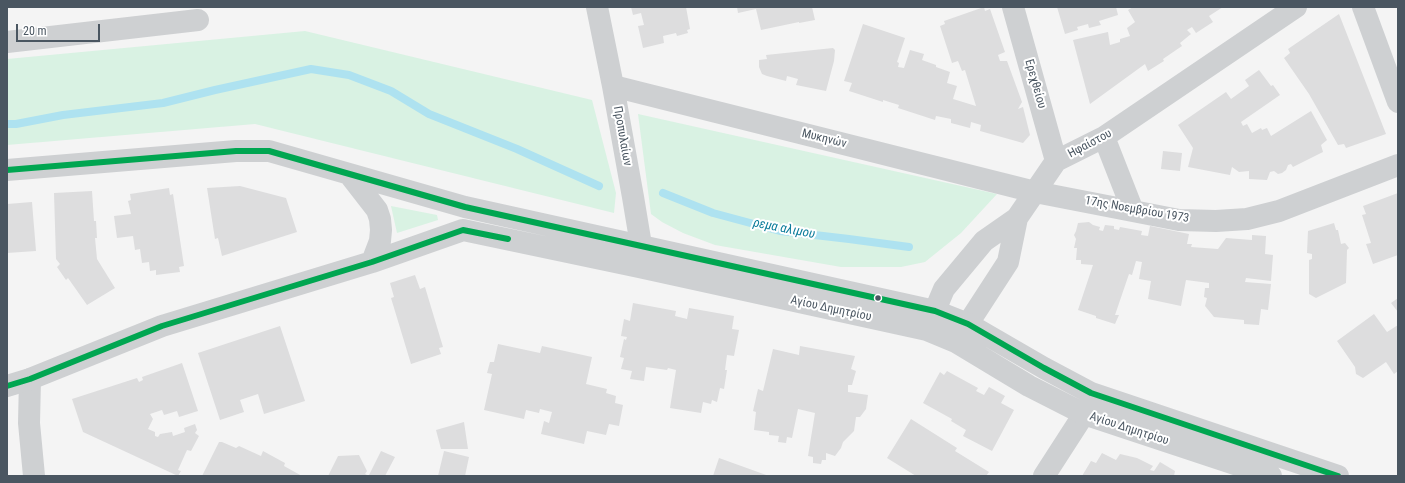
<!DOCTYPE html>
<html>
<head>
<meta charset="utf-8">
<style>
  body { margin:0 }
  #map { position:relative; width:1405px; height:483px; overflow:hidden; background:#f4f4f4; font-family:"Roboto Condensed",sans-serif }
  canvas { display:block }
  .frame { position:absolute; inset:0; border:8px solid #4a5661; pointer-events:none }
  .scale { position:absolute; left:16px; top:24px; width:84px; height:18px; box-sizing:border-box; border:2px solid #4a5661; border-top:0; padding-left:5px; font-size:12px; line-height:14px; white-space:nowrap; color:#4a5661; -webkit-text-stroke:3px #fff; paint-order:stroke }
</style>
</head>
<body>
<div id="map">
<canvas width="1405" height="483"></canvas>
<div class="frame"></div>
<div class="scale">20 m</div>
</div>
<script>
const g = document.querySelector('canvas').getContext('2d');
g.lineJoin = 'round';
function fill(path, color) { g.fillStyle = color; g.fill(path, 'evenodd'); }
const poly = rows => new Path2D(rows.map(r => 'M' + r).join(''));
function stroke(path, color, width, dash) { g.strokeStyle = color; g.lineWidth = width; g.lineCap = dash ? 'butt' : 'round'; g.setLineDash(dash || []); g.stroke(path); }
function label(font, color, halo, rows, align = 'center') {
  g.font = font + ' "Roboto Condensed",sans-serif'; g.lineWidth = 4; g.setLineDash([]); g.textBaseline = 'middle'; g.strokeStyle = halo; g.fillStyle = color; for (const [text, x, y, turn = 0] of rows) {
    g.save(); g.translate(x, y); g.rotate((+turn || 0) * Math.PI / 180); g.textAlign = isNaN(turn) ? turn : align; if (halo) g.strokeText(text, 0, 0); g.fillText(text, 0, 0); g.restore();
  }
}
fill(poly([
  [305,31,592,100,616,193,614,213,255,124,7,145,7,59],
  [638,114,997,194,961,233,925,262,901,267,841,267,715,245,683,233,662,222,651,214],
  [391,206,437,215,438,220,397,233]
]), '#d9f2e3');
stroke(poly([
  [7,124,16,124,63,115,163,103,215,90,311,69,349,75,391,91,429,114,517,149,599,186],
  [663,193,713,213,780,231,849,239,909,247]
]), '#aee2f0', 8);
fill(poly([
  [631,7,686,7,690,29,687,30,688,33,677,36,676,33,663,36,664,43,643,48,638,26,644,25,641,13,633,15],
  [737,7,812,7,815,20,799,23,799,22,761,30,756,9,738,13],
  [984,7,985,11,990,9,1005,52,998,55,1000,61,1007,61,1022,102,1018,109,1023,107,1030,135,1023,143,980,131,981,125,971,122,970,128,951,123,951,119,936,116,935,120,898,108,899,105,883,100,883,102,849,91,852,83,844,81,863,24,905,38,897,62,899,63,898,67,904,68,910,50,924,54,922,60,936,65,936,67,950,72,947,83,957,86,953,99,976,106,965,70,962,71,958,61,952,63,940,26,945,24,944,21],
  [1057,7,1116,7,1118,15,1099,21,1101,25,1089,28,1088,24,1077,27,1078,30,1065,34],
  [1133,7,1223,7,1209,16,1213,22,1196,33,1192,27,1187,30,1191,34,1180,43,1182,46,1163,59,1164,61,1148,71,1145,64,1090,104,1073,40,1108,32,1110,45,1120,42,1120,39,1130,36,1127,28,1135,22,1128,10],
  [1339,14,1386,134,1346,148,1344,144,1338,145,1309,94,1284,58,1290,53,1288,49],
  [833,48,835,50,834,61,826,91,796,85,798,79,787,76,786,81,767,76,762,74,759,67,759,60,767,59,766,55],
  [1259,70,1271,86,1273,85,1280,95,1241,122,1243,126,1247,124,1252,133,1261,128,1262,130,1267,128,1271,136,1311,111,1327,140,1321,145,1323,152,1293,167,1291,164,1288,165,1286,170,1282,173,1278,174,1274,171,1270,172,1267,180,1249,179,1249,171,1239,172,1232,167,1230,175,1188,167,1193,148,1178,125,1226,92,1231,99,1249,86,1245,80],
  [1163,151,1182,153,1180,171,1161,169],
  [240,186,286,198,297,232,222,256,218,238,215,239,207,188],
  [169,188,170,195,173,194,184,266,179,267,180,272,156,275,156,270,150,271,149,262,142,263,140,249,135,250,133,236,117,238,114,216,131,214,128,201,131,200,130,194],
  [92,191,94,221,96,221,97,238,95,238,97,259,115,288,87,305,68,278,66,280,57,267,60,264,56,259,54,193],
  [1398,193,1398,255,1373,264,1366,244,1371,243,1362,215,1366,214,1363,206],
  [32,202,36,251,7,253,7,204],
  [1089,222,1093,225,1100,227,1099,230,1103,231,1105,225,1114,226,1114,229,1119,230,1120,227,1142,231,1141,235,1148,236,1150,226,1189,234,1187,244,1192,244,1191,247,1218,249,1226,238,1252,240,1252,235,1266,236,1265,254,1273,255,1271,281,1246,278,1245,282,1271,284,1268,310,1261,309,1259,325,1244,324,1244,320,1214,317,1205,306,1207,298,1204,297,1205,288,1209,288,1209,283,1186,280,1181,306,1148,299,1151,281,1139,279,1142,262,1136,261,1132,275,1129,274,1115,315,1119,315,1115,324,1096,318,1096,316,1078,310,1093,265,1081,264,1081,260,1076,260,1077,248,1074,248,1076,239,1074,235,1076,231,1078,223],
  [1334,223,1336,230,1338,230,1341,244,1345,243,1349,248,1347,250,1346,283,1316,298,1309,294,1309,260,1312,259,1312,254,1307,253,1308,231],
  [415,275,420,289,425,287,443,347,439,348,441,354,411,364,391,298,394,297,390,283],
  [1398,298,1398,312,1391,303],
  [633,303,676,311,675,316,687,319,689,308,734,316,732,329,739,330,734,356,727,355,725,370,727,370,724,389,720,388,717,402,712,400,711,404,703,402,701,413,670,408,676,370,668,368,667,370,646,367,644,381,630,379,632,371,621,369,624,358,620,357,624,339,626,340,627,337,621,336,624,319,630,321],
  [1374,314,1387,332,1398,325,1398,371,1394,374,1386,362,1363,378,1356,374,1355,367,1337,341],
  [280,326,305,401,264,414,258,394,240,400,244,412,220,420,198,353],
  [498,344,540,353,542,346,592,357,586,384,607,389,606,393,616,396,615,403,623,405,619,426,609,424,606,435,587,431,584,444,541,434,544,421,549,423,552,412,540,409,539,413,526,410,524,419,484,410,492,374,487,373,490,362,494,362],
  [800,346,855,356,851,369,856,371,852,385,848,385,848,392,868,395,866,409,860,417,856,417,854,431,843,442,841,448,835,456,826,453,826,460,822,460,821,464,813,463,813,457,808,456,815,413,798,409,792,438,787,437,786,443,778,442,779,436,769,435,769,432,754,430,756,412,753,411,758,389,763,391,773,349,799,355],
  [182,363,198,411,179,417,177,411,164,415,162,410,150,414,153,419,148,429,155,432,155,436,158,437,160,434,172,432,173,436,185,432,184,428,195,424,197,430,195,433,199,436,191,451,187,450,178,470,181,471,178,476,83,432,72,399,137,378,139,382,143,380,142,377],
  [947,371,978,388,976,391,984,395,989,387,1005,396,1001,403,1014,410,992,451,963,436,966,430,951,421,952,419,923,403,940,372,944,375],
  [911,419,957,448,955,451,989,472,986,476,916,476,887,458],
  [464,422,468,449,441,449,436,430],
  [219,442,222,442,236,448,239,446,261,456,263,451,285,463,284,466,302,476,202,476],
  [381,451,395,457,385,476,372,476,369,475],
  [444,451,469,457,465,476,438,476],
  [1102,453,1116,460,1120,454,1137,458,1153,466,1150,470,1154,471,1160,462,1175,471,1174,476,1082,476,1091,461,1096,463],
  [359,455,367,471,365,474,369,476,328,476,338,456],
  [719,458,769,476,713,476]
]), '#ddddde');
stroke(poly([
  [597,7,613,86,633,197,641,245,639,264],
  [1013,7,1056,161],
  [1363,7,1398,102],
  [7,42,198,20],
  [613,86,1035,192,1179,220,1216,221,1247,219,1279,211,1398,165],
  [1104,137,1133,211],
  [928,327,944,289,984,241,1017,218],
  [958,339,1008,262,1017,218,1056,161,1104,137,1296,7],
  [30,379,29,423,34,476],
  [1044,476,1084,414]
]), '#ced0d2', 22);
stroke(poly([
  [7,170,236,151,269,151,465,207,935,311,968,324,1044,368,1091,393,1338,476],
  [349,174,377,210,380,219,381,230,380,241,372,262],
  [7,386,30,379,162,326,372,262,463,230,639,267,927,330,956,342,1029,386,1084,414,1271,476]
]), '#ced0d2', 22);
stroke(poly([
  [7,170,236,151,269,151,465,207,935,311,968,324,1044,368,1091,393,1338,476],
  [7,386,30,379,162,326,372,262,463,230,508,239]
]), '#00a651', 6);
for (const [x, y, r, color] of [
  [878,298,3.5,"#4a5661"]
]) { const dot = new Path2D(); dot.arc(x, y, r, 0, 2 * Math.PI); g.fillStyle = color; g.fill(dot); stroke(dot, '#fff', 1.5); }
label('12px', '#4a5661', '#fff', [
  ["Ερεχθείου",1035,84,74],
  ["Προπυλαίων",622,136,80],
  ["Μυκηνών",824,139,14],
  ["Ηφαίστου",1090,144,-28],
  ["17ης Νοεμβρίου 1973",1137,210,10],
  ["Αγίου Δημητρίου",831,309,12],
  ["Αγίου Δημητρίου",1129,429,18]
]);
label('italic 13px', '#0c7c9b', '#fff', [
  ["ρεμα αλιμου",784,229,11]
]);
</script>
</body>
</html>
